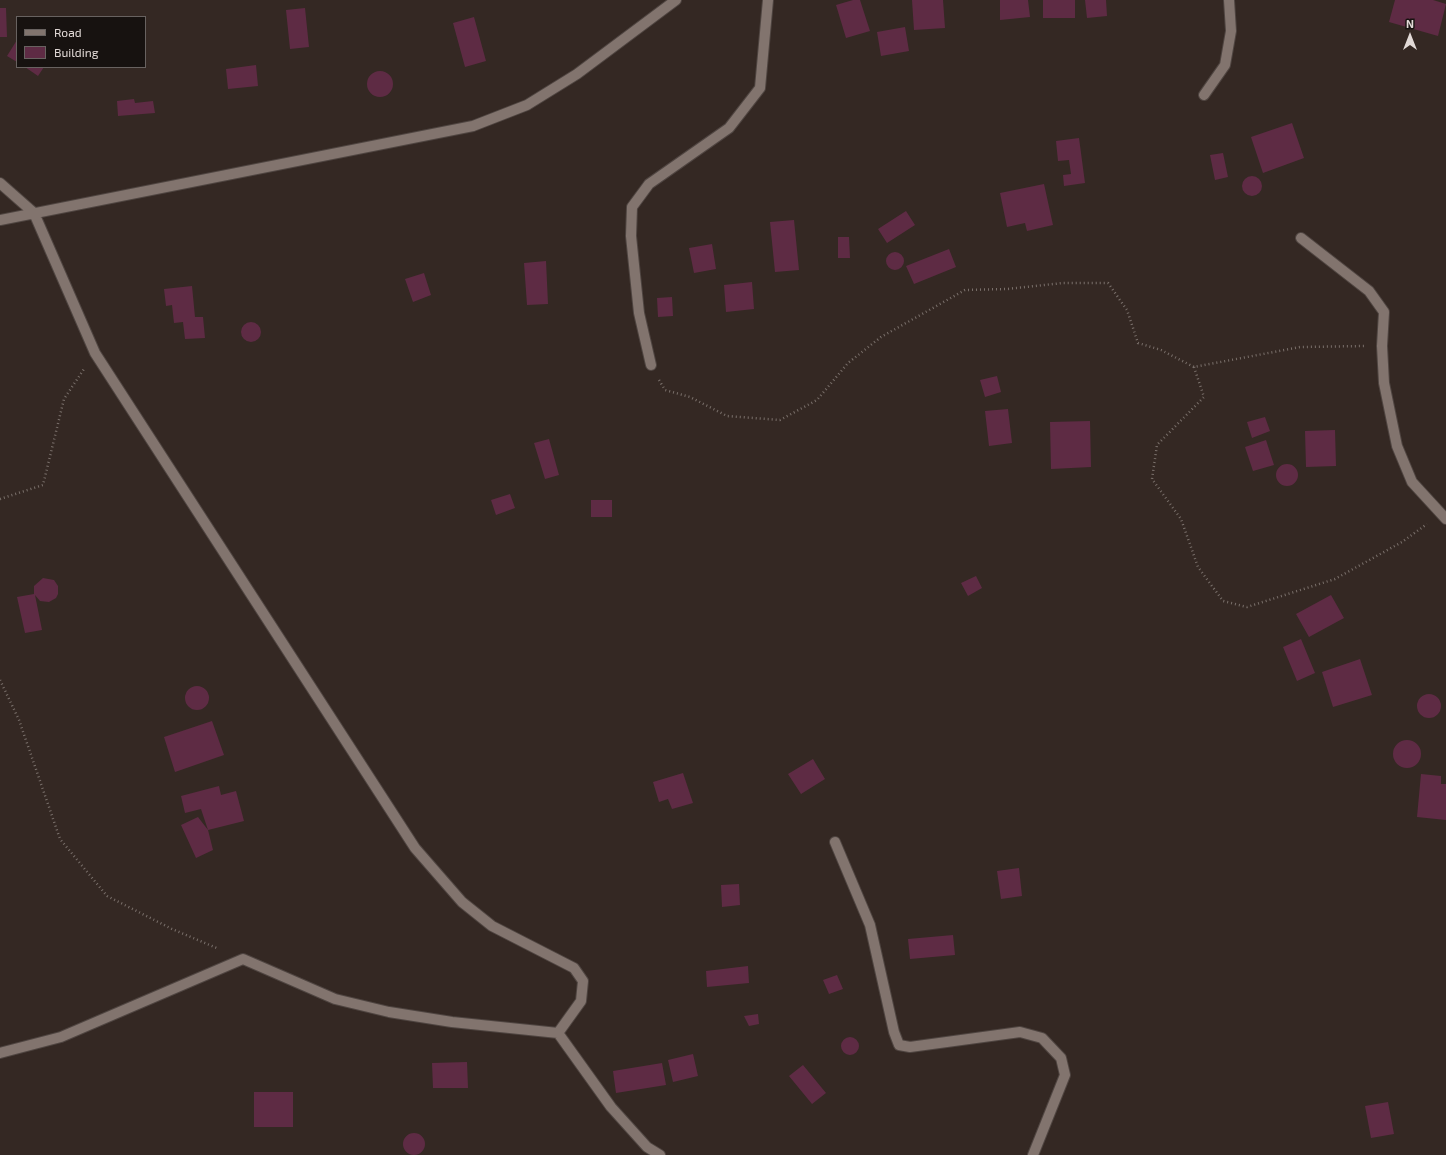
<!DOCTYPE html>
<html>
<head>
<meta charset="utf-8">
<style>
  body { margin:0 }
  #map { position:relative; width:1446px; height:1155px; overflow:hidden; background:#342823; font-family:"Exo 2",sans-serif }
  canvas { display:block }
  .legend { position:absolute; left:16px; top:16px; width:130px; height:52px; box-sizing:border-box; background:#171210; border:1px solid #686260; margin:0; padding:5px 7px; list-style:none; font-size:12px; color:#e2dad7 }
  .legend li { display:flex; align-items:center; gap:8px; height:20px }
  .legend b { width:20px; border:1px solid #686260 }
  .north { position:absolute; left:1390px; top:16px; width:40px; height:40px; -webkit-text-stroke:3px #171210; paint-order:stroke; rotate:0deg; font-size:11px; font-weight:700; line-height:16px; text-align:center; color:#e2dad7 }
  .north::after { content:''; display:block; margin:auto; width:14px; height:18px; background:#e2dad7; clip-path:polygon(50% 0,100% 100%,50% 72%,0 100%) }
</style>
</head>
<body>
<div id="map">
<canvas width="1446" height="1155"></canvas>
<ul class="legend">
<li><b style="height:5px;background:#82746e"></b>Road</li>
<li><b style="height:11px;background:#5e2b44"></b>Building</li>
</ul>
<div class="north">N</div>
</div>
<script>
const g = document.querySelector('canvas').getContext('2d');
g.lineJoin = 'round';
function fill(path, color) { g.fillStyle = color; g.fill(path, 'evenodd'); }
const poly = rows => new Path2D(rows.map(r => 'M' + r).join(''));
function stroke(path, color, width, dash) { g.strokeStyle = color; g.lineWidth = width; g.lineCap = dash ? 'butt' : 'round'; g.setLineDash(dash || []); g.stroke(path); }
fill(poly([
  [853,0,860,0,870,31,846,38,836,5],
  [912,0,943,0,945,28,914,30],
  [1000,0,1028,0,1030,17,1000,20],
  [1043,0,1075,0,1075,18,1043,18],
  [1085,0,1106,0,1107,16,1087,18],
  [1395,0,1433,0,1446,4,1438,36,1389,22],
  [0,8,6,8,7,37,0,37],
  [305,8,309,47,290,49,286,10],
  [474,17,486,61,465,67,453,23],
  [905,27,909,51,881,56,877,32],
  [17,40,17,62,7,56],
  [256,65,258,86,228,89,226,69],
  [25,67,44,67,38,76],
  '367 84a13 13 0 1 1 26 0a13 13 0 1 1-26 0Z',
  [134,99,135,103,153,101,155,113,118,116,117,101],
  [1292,123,1304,158,1263,173,1251,137],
  [1079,138,1085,183,1064,186,1063,175,1071,174,1069,160,1058,161,1056,141],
  [1223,153,1228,177,1215,180,1210,155],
  '1242 186a10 10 0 1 1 20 0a10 10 0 1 1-20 0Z',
  [1044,184,1053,225,1027,231,1025,223,1007,227,1000,193],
  [906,211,915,225,887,243,878,229],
  [794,220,799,270,775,272,770,222],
  [838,237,849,237,850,258,838,258],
  [712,244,716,269,694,273,689,248],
  [949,249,956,267,914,284,906,266],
  '886 261a9 9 0 1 1 18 0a9 9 0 1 1-18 0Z',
  [546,261,548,304,527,305,524,263],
  [424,273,431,295,413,302,405,279],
  [752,282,754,309,726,312,724,285],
  [192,286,195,317,203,317,205,338,185,339,183,322,174,323,172,305,166,306,164,289],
  [672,297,673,316,658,317,657,298],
  '241 332a10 10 0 1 1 20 0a10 10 0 1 1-20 0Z',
  [997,376,1001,392,985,397,980,380],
  [1008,409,1012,443,989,446,985,411],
  [1265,417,1270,431,1252,438,1247,422],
  [1090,421,1091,467,1051,469,1050,422],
  [1335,430,1336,466,1306,467,1305,431],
  [549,439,559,475,545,479,534,443],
  [1266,440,1274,465,1253,471,1245,447],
  '1276 475a11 11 0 1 1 22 0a11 11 0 1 1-22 0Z',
  [510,494,515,508,496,515,491,500],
  [591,500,612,500,612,517,591,517],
  [976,576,982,588,968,596,961,583],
  [43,578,54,580,58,586,58,594,56,598,49,602,40,601,35,595,42,630,25,633,17,597,34,594,34,586],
  [1331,595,1344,618,1309,637,1296,614],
  [1301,639,1315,673,1297,681,1283,647],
  [1360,659,1372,695,1333,707,1322,672],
  '185 698a12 12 0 1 1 24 0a12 12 0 1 1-24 0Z',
  '1417 706a12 12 0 1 1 24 0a12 12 0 1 1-24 0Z',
  [212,721,224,755,175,772,164,737],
  '1393 754a14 14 0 1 1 28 0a14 14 0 1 1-28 0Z',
  [813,759,825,779,801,794,788,774],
  [683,773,693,803,672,809,668,799,659,802,653,782],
  [1421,774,1441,776,1441,784,1446,784,1446,820,1417,817],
  [219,786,221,795,236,791,244,821,208,830,201,809,185,813,181,796],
  [198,817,208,830,213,850,196,858,181,825],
  [1019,868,1022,896,1001,899,997,871],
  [739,884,740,905,722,907,721,885],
  [953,935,955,955,910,959,908,939],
  [748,966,749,983,707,987,706,971],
  [837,975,843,989,829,994,823,980],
  [758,1014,759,1024,749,1026,744,1016],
  '841 1046a9 9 0 1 1 18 0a9 9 0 1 1-18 0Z',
  [693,1054,698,1076,673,1082,668,1060],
  [467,1062,468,1088,433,1088,432,1063],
  [662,1063,666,1085,616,1093,613,1071],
  [803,1065,826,1093,812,1104,789,1076],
  [254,1092,293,1092,293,1127,254,1127],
  [1388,1102,1394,1134,1371,1138,1365,1106],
  '403 1144a11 11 0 1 1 22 0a11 11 0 1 1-22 0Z'
]), '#5e2b44');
const street = poly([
  [1204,95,1225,65,1231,31,1229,0],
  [0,183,34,213,95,353,415,848,462,902,492,926,574,968,583,981,581,1001,558,1033],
  [0,220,473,126,527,105,577,74,676,0],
  [1301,238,1369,291,1384,312,1382,346,1384,383,1397,446,1412,482,1446,519],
  [651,365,639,313,631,236,632,207,649,184,729,128,760,88,768,0],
  [835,842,870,925,894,1032,899,1045,910,1047,1020,1032,1042,1038,1061,1058,1065,1075,1033,1155],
  [0,1053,61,1037,243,959,335,999,389,1012,452,1022,558,1033,611,1107,647,1147,660,1155]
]);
stroke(street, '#4f4541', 12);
stroke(poly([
  [1194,367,1204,397,1157,445,1152,479,1181,519,1198,567,1223,601,1247,607,1335,579,1402,542,1427,524],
  [659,380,665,390,690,397,727,416,780,420,817,400,848,363,881,337,965,290,1007,289,1063,283,1108,283,1127,310,1138,343,1161,350,1194,367,1300,347,1365,346],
  [0,499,43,485,64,399,84,369],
  [0,680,19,720,60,839,107,896,172,929,219,949]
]), '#7a706b', 2.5, [1, 3]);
stroke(street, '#82746e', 10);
</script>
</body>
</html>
